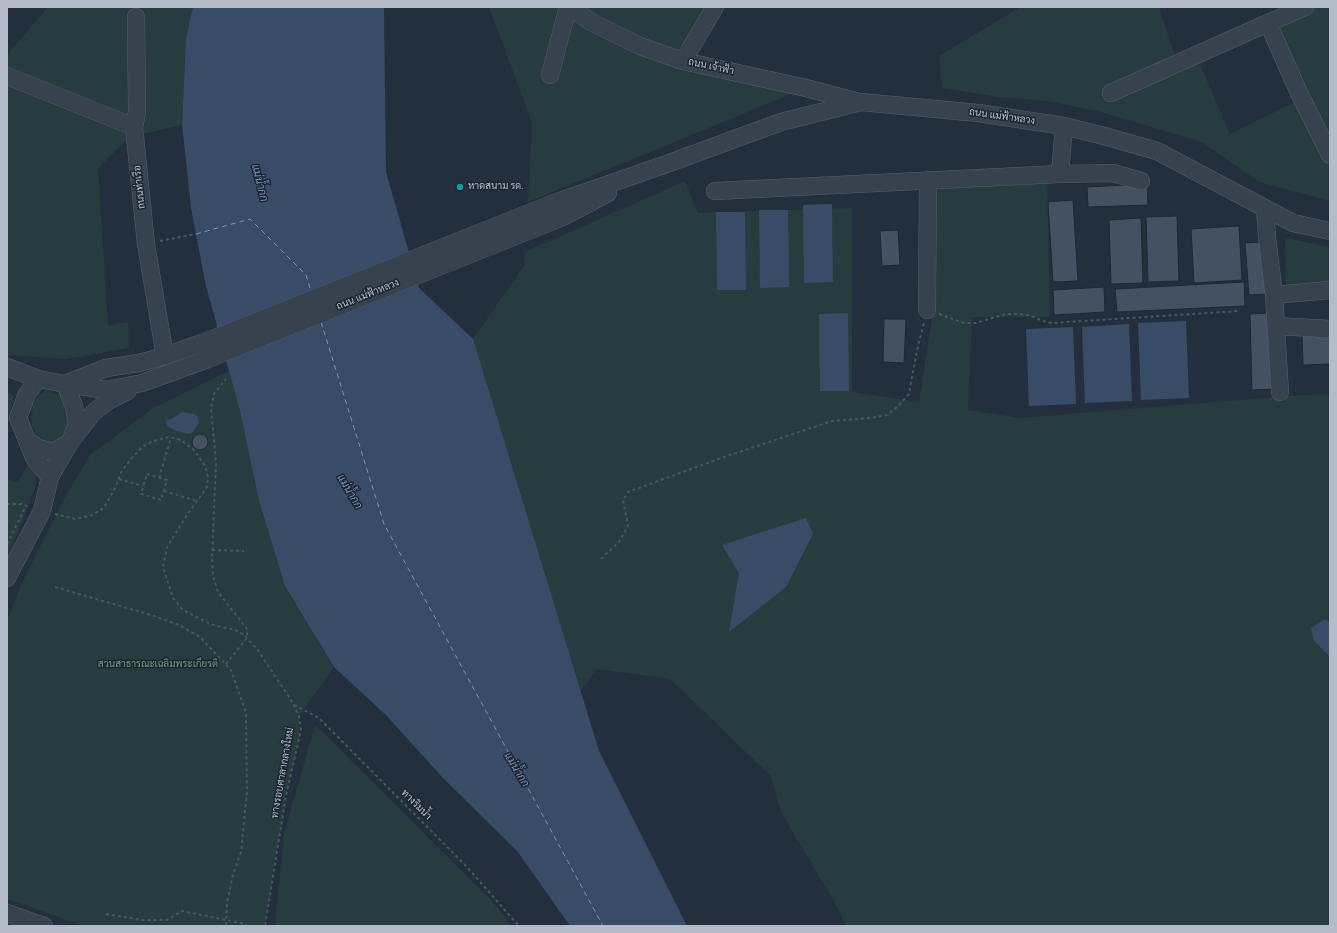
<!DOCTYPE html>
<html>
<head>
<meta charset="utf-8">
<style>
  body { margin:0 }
  #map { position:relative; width:1337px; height:933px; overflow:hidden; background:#242f3e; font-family:"Titillium Web",sans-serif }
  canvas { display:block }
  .frame { position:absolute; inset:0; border:8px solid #b4bcc9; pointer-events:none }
</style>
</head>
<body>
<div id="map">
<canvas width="1337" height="933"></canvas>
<div class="frame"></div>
</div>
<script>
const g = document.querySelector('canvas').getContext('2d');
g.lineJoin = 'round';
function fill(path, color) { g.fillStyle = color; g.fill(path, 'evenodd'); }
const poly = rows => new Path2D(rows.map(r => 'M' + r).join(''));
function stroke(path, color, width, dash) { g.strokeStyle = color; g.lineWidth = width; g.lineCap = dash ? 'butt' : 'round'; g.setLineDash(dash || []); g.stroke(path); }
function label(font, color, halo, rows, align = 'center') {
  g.font = font + ' "Titillium Web",Sarabun,sans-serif'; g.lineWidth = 3; g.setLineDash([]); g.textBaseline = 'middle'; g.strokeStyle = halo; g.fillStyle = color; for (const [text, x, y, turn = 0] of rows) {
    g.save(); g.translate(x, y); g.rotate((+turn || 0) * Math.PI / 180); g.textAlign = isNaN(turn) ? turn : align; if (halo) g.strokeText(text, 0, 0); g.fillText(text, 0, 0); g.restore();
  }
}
fill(poly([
  [48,7,193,7,186,38,182,125,130,137,98,168,108,325,128,322,129,348,66,359,7,355,7,55],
  [489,7,715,7,683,61,806,88,528,202,532,123],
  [1021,7,1159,7,1177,63,1196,55,1230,134,1301,99,1268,23,1308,7,1330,7,1330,201,1259,182,1202,142,1097,111,1047,101,998,97,942,88,939,56],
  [1047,180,1050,317,972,317,968,410,1020,418,1288,396,1330,394,1330,926,846,926,835,903,781,812,771,776,670,679,597,669,581,690,548,613,378,241,404,236,419,288,474,343,473,339,524,266,525,252,685,181,698,213,852,208,852,392,919,402,934,305,936,185],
  [1285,238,1330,247,1330,282,1286,285],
  [229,371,240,411,259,501,285,586,334,667,299,716,301,730,286,796,265,926,84,926,7,899,7,621,21,585,63,501,90,455,153,408],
  [47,390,61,396,69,417,66,434,59,441,46,443,40,441,36,434,32,425,32,412,34,402,40,394],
  [7,391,14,396,7,428],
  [29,463,37,470,35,488,11,550,7,557,7,479,18,482],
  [315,725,491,900,512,926,275,926,284,834]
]), '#263c3f');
fill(poly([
  [193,7,384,7,386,172,419,288,473,339,599,751,687,926,570,926,518,852,443,778,386,715,334,667,285,586,259,501,240,411,206,287,191,209,182,125,186,38],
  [832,204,833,282,804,283,803,205],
  [759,210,788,210,789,287,760,288],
  [716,212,745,212,746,290,717,290],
  [848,313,849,391,820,391,819,314],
  [1186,321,1189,398,1141,400,1138,323],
  [1129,324,1132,401,1085,403,1082,327],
  [1073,327,1076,404,1029,406,1026,329],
  [182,412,194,414,198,417,199,423,193,432,189,434,177,431,168,427,166,424,167,420,172,419],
  [806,518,813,534,786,587,729,632,739,573,722,545],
  [1325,619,1330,622,1330,657,1314,641,1311,628]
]), '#394c67');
fill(poly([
  [180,125,182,125,191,209,206,287,217,325,215,325,204,287,189,210]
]), '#242f3e');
stroke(poly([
  [196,234,250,219,306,275,311,291],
  [321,322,384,524,603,926]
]), '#7c92b1', 1, [5, 4]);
const building = poly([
  [1147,184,1148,205,1088,207,1087,187,1147,184],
  [1073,200,1078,281,1053,282,1048,202,1073,200],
  [1177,216,1179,281,1148,282,1146,217,1177,216],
  [1141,218,1143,283,1111,284,1109,220,1141,218],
  [1239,226,1242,280,1194,283,1191,229,1239,226],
  [898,230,900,265,882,266,880,231,898,230],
  [1263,242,1267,294,1249,295,1245,243,1263,242],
  [1244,282,1245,306,1117,312,1115,289,1244,282],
  [1104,287,1105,312,1054,315,1053,290,1104,287],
  [1271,313,1273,389,1252,390,1250,314,1271,313],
  [884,319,906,319,904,363,883,362,884,319],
  [1330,333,1330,364,1303,365,1302,334,1330,333],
  '192 442a8 8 0 1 1 16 0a8 8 0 1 1-16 0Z'
]);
fill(building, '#455162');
stroke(building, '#1f2835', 1);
const minor = poly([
  [570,7,591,22,640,46,683,61,806,88,859,102],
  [1305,7,1268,23,1299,93,1330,155],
  [136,17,137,112,134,127,146,244,165,356],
  [683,61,715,7],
  [550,75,568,7],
  [7,76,134,127],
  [1111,93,1268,23],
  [1060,174,1064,126],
  [715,191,1060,174,1113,173,1141,181],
  [1265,209,1267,237,1274,295,1330,290],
  [1274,295,1280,392],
  [927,310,928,180],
  [1276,326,1330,329],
  [7,367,38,379,65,384,107,390,142,383,208,359,563,217,608,193],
  [38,379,27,394,18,418,27,440,38,448,54,452,70,442,77,424,74,406,65,384],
  [65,384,106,368,139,363,165,356,202,343,557,202,661,166,781,122,861,102,978,113,1064,126,1104,136,1157,151,1293,223,1330,231],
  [27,440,34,458,50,477],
  [7,578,42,511,50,477,70,442,93,413,108,401,128,391],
  [7,913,44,926]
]);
stroke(minor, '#565f6c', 18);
stroke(poly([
  [160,241,196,234],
  [939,314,964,323,976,323,1006,314,1018,314,1029,315,1043,321,1052,323,1239,311],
  [147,474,167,480,161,500,141,494,147,474],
  [159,478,171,438],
  [119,479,143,486],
  [164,491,197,501],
  [7,504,22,504,29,507],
  [55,514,76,519,92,515,101,510,107,503,116,486,120,474,130,460,142,447,153,441,169,437,181,440,195,451,205,466,208,477,207,487,187,515,167,547,163,567,173,598,183,610,210,624,235,630,244,635,257,649,291,700,299,716,301,730,286,796,265,926],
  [7,544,26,506],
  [212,550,244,551],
  [601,559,619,542,628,526,623,500,628,492,721,458,832,421,870,418,887,415,897,407,909,394,917,350,924,323],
  [55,587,151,615,179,625,200,637,231,670,246,713,247,792,241,852,233,874,227,903,226,926],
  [226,664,247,638,247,629,218,592,213,576,212,558,216,463,211,408,214,394,226,379],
  [294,705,319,718,467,867,519,926],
  [106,914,143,920,167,920,182,911,226,920,245,924,247,926]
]), '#44595c', 2, [3, 3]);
stroke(minor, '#38414e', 17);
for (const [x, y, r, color] of [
  [460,187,4,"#0f9aa8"]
]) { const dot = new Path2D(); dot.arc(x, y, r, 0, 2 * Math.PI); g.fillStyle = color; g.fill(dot); stroke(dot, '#1d2633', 1.5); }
label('10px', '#b4bcc9', '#1d2633', [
  ["ถนน เจ้าฟ้า",711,67,12],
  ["ถนน แม่ฟ้าหลวง",1002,117,8],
  ["ถนนท่าเรือ",140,187,-96],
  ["ถนน แม่ฟ้าหลวง",368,295,-22],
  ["ทางรอบศาลากลางใหม่",283,773,-80],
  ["ทางริมน้ำ",416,805,45]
]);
label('10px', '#b4bcc9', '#1d2633', [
  ["หาดสนาม รด.",468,187]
], 'left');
label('10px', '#6b9a76', '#1d2633', [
  ["สวนสาธารณะเฉลิมพระเกียรติ",158,665]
]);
label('italic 11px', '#7c92b1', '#1d2633', [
  ["แม่น้ำกก",259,183,76],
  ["แม่น้ำกก",349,492,59],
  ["แม่น้ำกก",516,770,59]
]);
</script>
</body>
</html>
